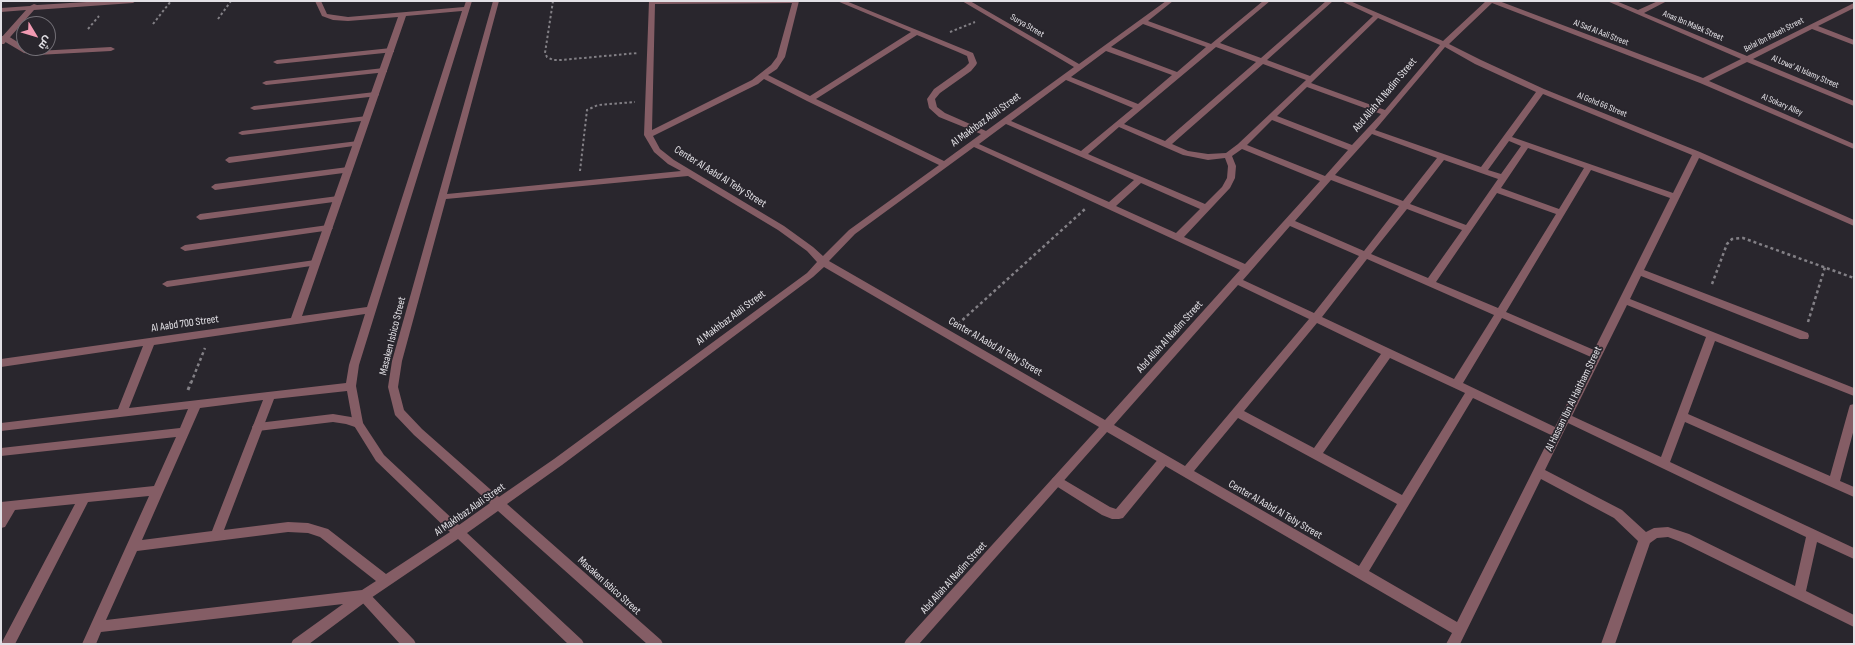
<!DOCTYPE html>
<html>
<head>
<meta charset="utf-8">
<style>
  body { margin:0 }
  #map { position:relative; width:1855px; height:645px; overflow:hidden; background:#29262d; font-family:"Sofia Sans Condensed",Cairo,sans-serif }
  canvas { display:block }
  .frame { position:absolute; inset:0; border:2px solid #e2e0e5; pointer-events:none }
  .north { position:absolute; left:16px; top:16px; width:40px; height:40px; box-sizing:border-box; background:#29262d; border:1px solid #737077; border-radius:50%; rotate:128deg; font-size:11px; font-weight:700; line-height:16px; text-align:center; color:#e2e0e5 }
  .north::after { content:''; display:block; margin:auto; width:14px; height:18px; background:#f19ab2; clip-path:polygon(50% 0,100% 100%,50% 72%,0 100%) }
</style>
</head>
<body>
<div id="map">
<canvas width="1855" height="645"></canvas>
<div class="frame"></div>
<div class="north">ش</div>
</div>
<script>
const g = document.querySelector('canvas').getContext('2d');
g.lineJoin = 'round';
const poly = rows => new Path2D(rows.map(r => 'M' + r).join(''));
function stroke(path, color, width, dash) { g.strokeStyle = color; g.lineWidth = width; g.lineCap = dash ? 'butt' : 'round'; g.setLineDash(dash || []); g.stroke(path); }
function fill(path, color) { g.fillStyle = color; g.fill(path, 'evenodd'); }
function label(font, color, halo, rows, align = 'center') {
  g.font = font + ' "Sofia Sans Condensed",sans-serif'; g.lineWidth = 3.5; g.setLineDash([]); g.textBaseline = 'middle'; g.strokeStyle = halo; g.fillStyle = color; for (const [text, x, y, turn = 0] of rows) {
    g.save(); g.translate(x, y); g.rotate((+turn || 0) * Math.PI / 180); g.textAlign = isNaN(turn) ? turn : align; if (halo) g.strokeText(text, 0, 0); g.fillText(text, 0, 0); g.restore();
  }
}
stroke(poly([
  [553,1,545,53,547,57,553,60,561,60,638,53],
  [218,19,231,1],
  [153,24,171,1],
  [88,29,99,16],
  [950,32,975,22],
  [580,171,587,110,598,105,635,102]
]), '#838086', 2, [2.5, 2.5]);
stroke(poly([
  [1712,284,1727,244,1732,239,1743,238,1854,278],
  [1808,322,1825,267],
  [958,324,1085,209],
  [191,383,205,348]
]), '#838086', 2.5, [3, 3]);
stroke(poly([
  [188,390,191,382]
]), '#838086', 3, [3.5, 3.5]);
fill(poly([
  [2,36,8,36,24,46,24,48,37,51,111,47,115,49,111,51,37,55,24,53,2,40,2,36],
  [391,48,394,48,394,52,277,64,273,62,277,60,391,48],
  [384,68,387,68,387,72,266,85,262,83,266,81,384,68],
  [375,92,379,94,378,96,254,110,250,108,254,106,375,92],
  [367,116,370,116,370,120,242,135,238,133,242,131,367,116],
  [358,141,361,141,361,145,229,163,225,160,229,157,358,141],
  [348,167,351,168,351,172,215,190,211,187,215,184,348,167],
  [338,196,341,197,342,199,341,201,200,220,196,217,200,214,338,196],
  [328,225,333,228,331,230,185,251,180,248,185,245,328,225],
  [315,260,320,263,318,265,167,287,162,284,167,281,315,260],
  [333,414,351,417,362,421,363,424,362,427,358,428,346,424,333,422,258,431,254,430,252,427,254,424,258,423,333,414],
  [1164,455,1168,457,1170,460,1168,463,1123,518,1119,519,1112,519,1102,515,1053,484,1051,481,1053,478,1057,476,1061,478,1110,507,1116,509,1160,457,1164,455],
  [364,590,368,592,414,640,416,644,400,644,360,600,358,596,360,592,364,590]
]), '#845d65');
fill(poly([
  [103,1,136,1,133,3,34,10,4,44,1,44,1,38,26,10,1,12,1,8,30,6,34,4,37,5,103,1],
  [315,1,321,1,327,14,348,17,464,7,466,1,472,1,359,365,356,386,363,423,384,455,459,525,490,503,414,435,395,415,388,387,392,361,493,1,499,1,447,194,681,171,668,164,654,152,644,135,649,1,799,1,785,57,777,69,768,75,810,96,911,32,837,1,846,1,973,53,977,63,976,65,971,71,940,93,935,99,937,107,945,113,986,131,1074,67,962,1,970,1,1079,64,1166,1,1173,1,1148,21,1211,44,1263,1,1270,1,1220,43,1261,58,1326,1,1333,1,1267,60,1310,76,1373,16,1341,1,1350,1,1443,41,1486,1,1499,1,1703,78,1741,59,1607,1,1616,1,1638,10,1658,1,1667,1,1644,13,1747,56,1854,3,1854,8,1818,26,1854,40,1854,45,1812,29,1753,59,1854,101,1854,106,1747,62,1709,81,1854,144,1854,149,1700,83,1492,3,1449,44,1481,60,1544,89,1700,152,1854,220,1854,226,1699,158,1644,270,1808,333,1809,336,1808,339,1800,339,1641,276,1630,299,1854,388,1854,396,1715,341,1688,414,1830,476,1849,408,1850,405,1854,404,1854,429,1840,481,1854,487,1854,497,1685,422,1670,462,1854,548,1854,559,1817,542,1806,591,1854,615,1854,627,1681,542,1668,537,1657,538,1650,543,1615,644,1601,644,1638,541,1614,518,1541,479,1460,644,1446,644,1452,633,1107,432,919,644,904,644,906,640,1099,427,824,267,813,277,562,465,507,504,661,640,663,644,647,644,498,511,467,533,582,640,584,644,568,644,458,539,368,600,309,644,291,644,293,640,343,604,101,632,96,644,82,644,149,496,88,502,15,644,1,644,75,504,15,510,5,527,1,528,1,502,154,486,176,437,1,456,1,448,180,428,188,409,1,431,1,423,118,409,143,346,1,367,1,359,291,318,398,17,348,21,333,20,322,16,315,1],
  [792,3,777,57,771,65,752,80,652,130,655,4,792,3],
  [462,11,367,307,302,316,406,16,462,11],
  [1378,18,1440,45,1385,110,1311,83,1378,18],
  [1143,24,1206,47,1177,72,1111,47,1143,24],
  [917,35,958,52,967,56,969,63,965,67,934,89,927,99,929,108,939,117,981,134,944,161,816,99,917,35],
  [1216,47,1256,62,1165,141,1124,124,1216,47],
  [1445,47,1475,64,1536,92,1481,167,1375,130,1445,47],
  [1106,51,1172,75,1138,104,1071,77,1106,51],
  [1263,64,1306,80,1238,144,1226,153,1208,154,1188,151,1172,144,1263,64],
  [764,79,807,101,939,165,849,230,823,256,813,247,784,226,674,160,660,149,653,136,758,84,764,79],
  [1066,80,1133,108,1081,151,1011,121,1066,80],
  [1307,87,1381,114,1352,145,1277,116,1307,87],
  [1543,94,1692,155,1673,193,1512,137,1543,94],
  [1272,120,1348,150,1325,176,1247,145,1272,120],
  [1006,124,1134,180,1109,202,979,144,1006,124],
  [1119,127,1183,155,1208,160,1225,158,1228,166,1227,178,1222,187,1205,204,1088,154,1119,127],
  [1372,134,1437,158,1403,201,1335,175,1372,134],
  [1509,141,1521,146,1501,174,1488,170,1509,141],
  [974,147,1240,270,1105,420,829,261,855,234,974,147],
  [1528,148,1584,168,1559,209,1501,188,1528,148],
  [1242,149,1320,181,1245,264,1184,237,1230,188,1235,178,1236,166,1232,156,1242,149],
  [1444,160,1498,179,1466,225,1410,204,1444,160],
  [1591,170,1670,198,1594,350,1506,312,1591,170],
  [688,176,778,230,807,251,817,262,807,273,554,459,499,497,422,429,404,410,398,387,402,361,446,199,688,176],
  [1331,180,1399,206,1364,251,1295,221,1331,180],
  [1141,183,1200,209,1176,233,1116,206,1141,183],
  [1497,193,1556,214,1498,308,1436,282,1497,193],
  [1407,209,1462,230,1428,278,1371,254,1407,209],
  [1290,226,1359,256,1314,313,1243,280,1290,226],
  [1367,259,1494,315,1454,379,1322,317,1367,259],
  [1238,285,1309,319,1185,466,1114,425,1238,285],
  [1627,305,1706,337,1661,457,1572,416,1627,305],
  [365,314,349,365,346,383,129,408,154,345,365,314],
  [1502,318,1591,357,1555,427,1463,383,1502,318],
  [1317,323,1381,354,1314,448,1244,411,1317,323],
  [1390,358,1465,393,1402,495,1323,453,1390,358],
  [347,391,353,424,376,461,450,532,386,574,328,529,308,523,288,522,224,530,274,399,347,391],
  [1473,398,1551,435,1457,622,1369,571,1473,398],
  [263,400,212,531,142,540,200,408,263,400],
  [1238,418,1397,504,1359,566,1194,471,1238,418],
  [1568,423,1806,537,1795,586,1689,534,1668,527,1654,528,1646,532,1622,510,1545,470,1568,423],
  [288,532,308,533,320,537,376,581,362,590,106,620,137,551,288,532]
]), '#845d65');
label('9px', '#e2e0e5', '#29262d', [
  ["Surya Street",1027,26,30],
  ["Anas Ibn Malek Street",1693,26,23],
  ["Al Sad Al Aali Street",1601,33,21],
  ["Belal Ibn Rabeh Street",1774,35,-27],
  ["Al Lowa' Al Islamy Street",1805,72,23],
  ["Al Gohd 66 Street",1602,105,22],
  ["Al Sokary Alley",1782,105,23]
]);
label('11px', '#e2e0e5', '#29262d', [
  ["Abd Allah Al Nadim Street",1385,95,-50],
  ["Al Makhbaz Alali Street",986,120,-36],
  ["Center Al Aabd Al Teby Street",720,177,32],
  ["Al Makhbaz Alali Street",731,318,-37],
  ["Al Aabd 700 Street",185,324,-8],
  ["Masaken Isbico Street",393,336,-76],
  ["Abd Allah Al Nadim Street",1170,337,-48],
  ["Center Al Aabd Al Teby Street",995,347,30],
  ["Al Hassan Ibn Al Haitham Street",1574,399,-64],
  ["Al Makhbaz Alali Street",470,510,-35],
  ["Center Al Aabd Al Teby Street",1275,510,30],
  ["Abd Allah Al Nadim Street",954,578,-48],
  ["Masaken Isbico Street",609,586,42]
]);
</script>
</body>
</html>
